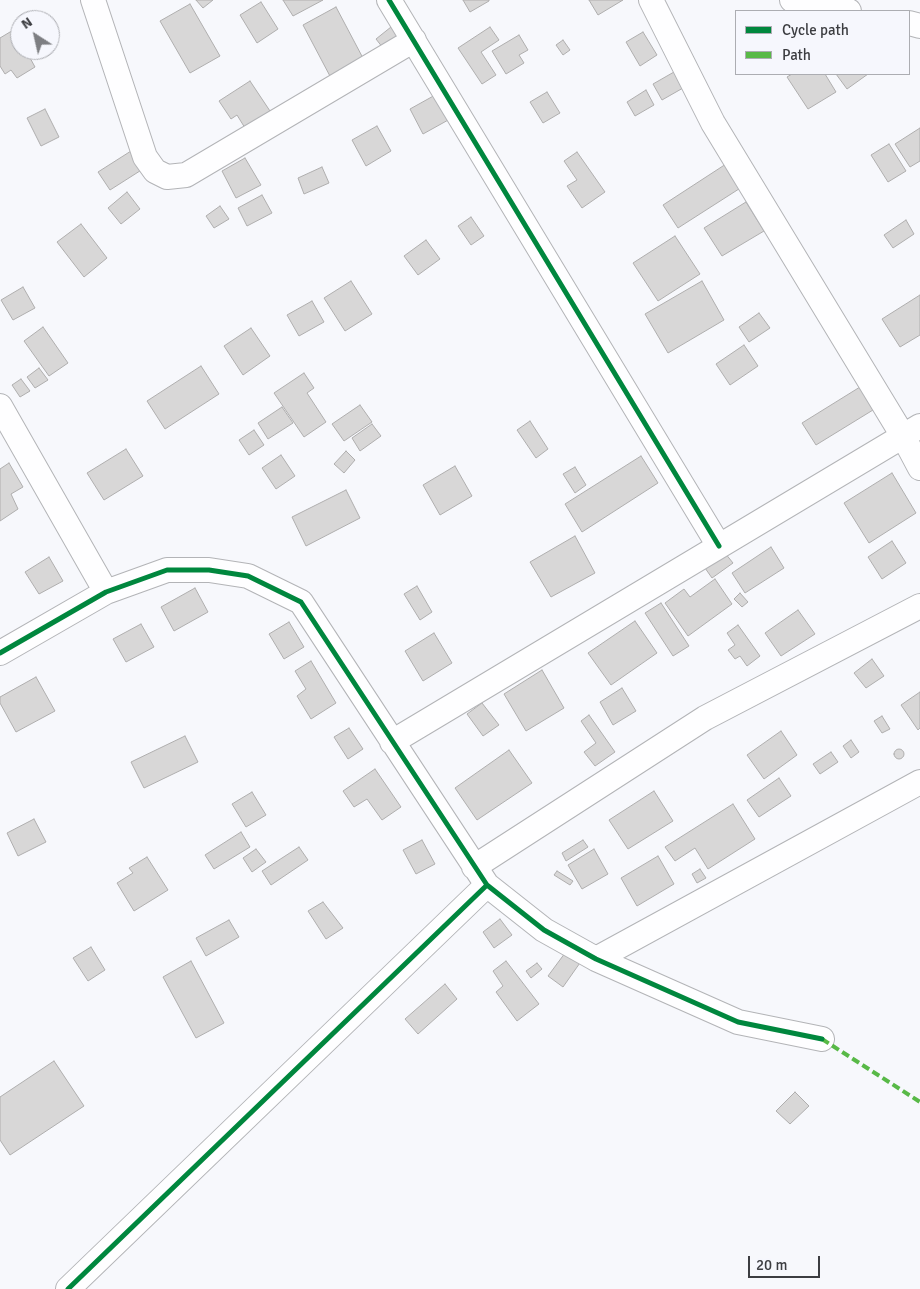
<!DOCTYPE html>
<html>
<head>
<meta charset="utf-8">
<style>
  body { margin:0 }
  #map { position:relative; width:920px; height:1289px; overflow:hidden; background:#f7f8fc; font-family:Signika,sans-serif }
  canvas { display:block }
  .legend { position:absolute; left:735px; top:10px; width:175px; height:65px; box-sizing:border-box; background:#f6f7fd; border:1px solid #acadb2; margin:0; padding:6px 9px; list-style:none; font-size:15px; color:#3c3d41 }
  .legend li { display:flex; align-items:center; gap:10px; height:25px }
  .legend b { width:25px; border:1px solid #acadb2 }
  .north { position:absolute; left:10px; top:10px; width:50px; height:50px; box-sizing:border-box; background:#f6f7fd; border:1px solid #acadb2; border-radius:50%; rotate:325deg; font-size:14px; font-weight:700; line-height:20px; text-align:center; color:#3c3d41 }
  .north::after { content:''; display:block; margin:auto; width:18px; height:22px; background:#7d7e82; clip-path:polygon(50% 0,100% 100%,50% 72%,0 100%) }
  .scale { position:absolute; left:748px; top:1256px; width:72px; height:22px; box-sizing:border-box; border:2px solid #3c3d41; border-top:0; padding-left:6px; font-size:15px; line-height:18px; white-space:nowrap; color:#3c3d41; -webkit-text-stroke:4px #f6f7fd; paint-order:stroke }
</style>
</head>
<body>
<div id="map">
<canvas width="920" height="1289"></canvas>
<ul class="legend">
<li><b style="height:6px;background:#00873e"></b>Cycle path</li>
<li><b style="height:6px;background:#58b947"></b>Path</li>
</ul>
<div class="north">N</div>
<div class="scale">20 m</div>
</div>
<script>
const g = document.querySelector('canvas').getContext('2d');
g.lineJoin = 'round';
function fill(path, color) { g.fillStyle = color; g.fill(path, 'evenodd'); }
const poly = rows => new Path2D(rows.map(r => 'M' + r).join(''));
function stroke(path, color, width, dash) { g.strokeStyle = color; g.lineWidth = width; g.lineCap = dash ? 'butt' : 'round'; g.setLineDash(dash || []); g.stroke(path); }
const building = poly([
  [196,0,213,0,203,8,196,0],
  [283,0,323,0,293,16,283,0],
  [463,0,489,0,489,1,470,12,463,0],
  [589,0,623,0,598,15,589,0],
  [261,2,278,29,257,43,240,15,261,2],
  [190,4,220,56,190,73,160,21,190,4],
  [336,7,364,60,331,78,303,25,336,7],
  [396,23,403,32,383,48,376,39,396,23],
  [20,26,20,50,39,50,29,56,35,67,17,78,11,70,5,74,0,66,0,38,20,26],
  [490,27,499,40,481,52,496,75,482,84,458,48,490,27],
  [643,32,657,55,640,66,626,42,643,32],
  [519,35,528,50,519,55,524,63,506,74,492,51,519,35],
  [563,40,570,50,563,55,556,45,563,40],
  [674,72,683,88,662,100,653,84,674,72],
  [792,74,825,74,836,92,808,109,787,77,792,74],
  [836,74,868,74,847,89,836,74],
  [250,81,270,111,245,128,237,115,231,119,219,101,250,81],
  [646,90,654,105,635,116,627,102,646,90],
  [547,92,560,113,543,123,530,102,547,92],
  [437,94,450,119,423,134,410,109,437,94],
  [45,109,59,137,41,146,27,118,45,109],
  [377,126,391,151,366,166,352,140,377,126],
  [920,128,920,161,910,167,895,144,920,128],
  [889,144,906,171,888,182,871,155,889,144],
  [131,151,143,169,110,190,98,172,131,151],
  [577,152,605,192,582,208,567,186,577,180,564,161,577,152],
  [245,158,261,185,236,198,222,171,245,158],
  [726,164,742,187,678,228,663,205,726,164],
  [322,167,329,183,304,194,298,178,322,167],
  [127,192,140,209,121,224,108,208,127,192],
  [262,195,272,213,247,226,238,208,262,195],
  [746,202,764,231,722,256,704,228,746,202],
  [220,206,229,219,214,228,206,216,220,206],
  [471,217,484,236,471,245,458,226,471,217],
  [906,220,914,234,893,248,884,235,906,220],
  [81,224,107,258,84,277,57,242,81,224],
  [675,236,700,274,658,301,633,263,675,236],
  [426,240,440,259,418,275,404,256,426,240],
  [351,281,372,314,345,331,324,298,351,281],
  [702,281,724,320,668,353,645,314,702,281],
  [23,287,35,308,13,320,1,300,23,287],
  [920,295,920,335,900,347,882,319,920,295],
  [312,301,324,322,299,336,287,315,312,301],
  [759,313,770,328,749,342,739,327,759,313],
  [43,327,68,363,49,376,24,341,43,327],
  [251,328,270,356,243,375,224,346,251,328],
  [744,345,758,366,730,385,716,364,744,345],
  [201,366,219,394,165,429,147,401,201,366],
  [39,368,48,380,35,388,27,377,39,368],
  [304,373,314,388,307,393,326,422,304,437,274,393,304,373],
  [21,379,30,391,20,397,12,385,21,379],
  [860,387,873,410,816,445,802,423,860,387],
  [360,405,372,422,344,441,332,424,360,405],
  [282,407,293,423,268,439,258,423,282,407],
  [530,421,548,449,536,458,517,430,530,421],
  [372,424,381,436,360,451,352,438,372,424],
  [254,430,264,445,249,455,239,440,254,430],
  [126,449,143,476,104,500,87,473,126,449],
  [346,451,355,460,344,473,334,464,346,451],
  [281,455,295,476,276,489,262,468,281,455],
  [641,456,658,483,582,532,565,504,641,456],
  [9,463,23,487,11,494,18,509,0,521,0,469,9,463],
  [455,466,472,496,440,515,423,485,455,466],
  [575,467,586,485,575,493,563,474,575,467],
  [892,473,916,513,869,543,844,503,892,473],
  [346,490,360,518,306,546,292,517,346,490],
  [575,536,595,573,551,597,530,562,575,536],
  [892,541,906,563,882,579,868,557,892,541],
  [771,547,784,568,745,593,732,573,771,547],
  [725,553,733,563,712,578,705,568,725,553],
  [49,557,63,581,39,594,25,572,49,557],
  [715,579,732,604,688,636,665,603,684,589,690,597,715,579],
  [417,586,432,612,420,620,404,594,417,586],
  [195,588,208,612,174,631,161,607,195,588],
  [740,593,748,602,742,607,734,599,740,593],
  [661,603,689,646,673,656,645,613,661,603],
  [798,610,815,634,781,656,765,633,798,610],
  [635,621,657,653,611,685,588,653,635,621],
  [289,622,304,647,284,659,269,634,289,622],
  [141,624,154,647,126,662,113,639,141,624],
  [738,625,760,656,747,666,740,656,735,659,728,650,735,645,727,633,738,625],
  [434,633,452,663,423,681,405,651,434,633],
  [872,659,884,676,866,688,854,673,872,659],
  [311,661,336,703,311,719,297,696,306,689,295,671,311,661],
  [542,670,564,708,526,731,504,694,542,670],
  [36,677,55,711,16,732,0,703,0,697,36,677],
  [622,688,636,711,613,725,600,702,622,688],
  [920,692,920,728,918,730,901,705,920,692],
  [482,703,499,725,483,736,467,714,482,703],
  [589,715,615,752,595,766,584,752,596,743,581,721,589,715],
  [882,716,890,729,882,733,874,721,882,716],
  [349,728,363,749,348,759,334,737,349,728],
  [781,731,797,755,764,779,747,755,781,731],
  [185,736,198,762,144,788,131,762,185,736],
  [851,740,859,752,851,758,843,746,851,740],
  '894 754a5 5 0 1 1 10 0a5 5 0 1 1-10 0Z',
  [509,750,532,783,477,820,455,788,509,750],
  [831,752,838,762,820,774,813,764,831,752],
  [375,769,401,807,382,820,367,799,354,807,343,791,375,769],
  [779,778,791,796,759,817,747,800,779,778],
  [654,791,673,821,628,849,609,820,654,791],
  [252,792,266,815,246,827,232,804,252,792],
  [733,804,755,839,708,869,695,848,675,861,665,847,733,804],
  [34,819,46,842,18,856,7,833,34,819],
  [241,832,250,847,214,869,205,855,241,832],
  [422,840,435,864,416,874,403,850,422,840],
  [583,840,588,847,566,861,562,853,583,840],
  [299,847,308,860,271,885,262,871,299,847],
  [256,849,266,862,252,872,243,858,256,849],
  [594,849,608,874,582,889,568,865,594,849],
  [658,856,674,884,637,906,621,878,658,856],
  [147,857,168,890,134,911,117,883,133,873,129,868,147,857],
  [700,869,706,878,697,883,692,874,700,869],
  [557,871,573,881,570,885,554,875,557,871],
  [323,902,343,928,326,939,308,911,323,902],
  [500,919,512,935,494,948,483,932,500,919],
  [229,920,239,937,206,956,196,938,229,920],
  [91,947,105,970,88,981,73,958,91,947],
  [568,949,582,960,563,987,548,976,568,949],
  [191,961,224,1023,196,1038,163,977,191,961],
  [506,961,539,1004,517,1021,496,992,503,986,493,971,506,961],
  [537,963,542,969,531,978,526,971,537,963],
  [445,984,457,999,418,1034,405,1019,445,984],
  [54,1061,84,1106,10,1155,0,1140,0,1097,54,1061],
  [795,1092,809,1106,790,1124,776,1111,795,1092]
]);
fill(building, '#d8d7d7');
stroke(building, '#afaeae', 1);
const minor = poly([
  [93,0,145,157,155,171,167,177,186,175,414,40],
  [389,0,719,546],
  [651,0,713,123,903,436,920,468],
  [792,0,849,11],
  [909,23,920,26],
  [0,406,106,592],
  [0,653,106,592,167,570,209,570,248,576,301,602,487,885,544,930,596,959,738,1022,822,1039],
  [392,742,920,426],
  [474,867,705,718,920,606],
  [596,959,920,782],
  [68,1289,487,885]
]);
stroke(minor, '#b3b4b7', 26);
stroke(minor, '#fefeff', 24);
stroke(poly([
  [822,1039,920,1102]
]), '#58b947', 4, [8, 4]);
stroke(poly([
  [389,0,719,546],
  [0,653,106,592,167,570,209,570,248,576,301,602,487,885,544,930,596,959,738,1022,822,1039],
  [68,1289,487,885]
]), '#00873e', 5);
</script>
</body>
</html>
